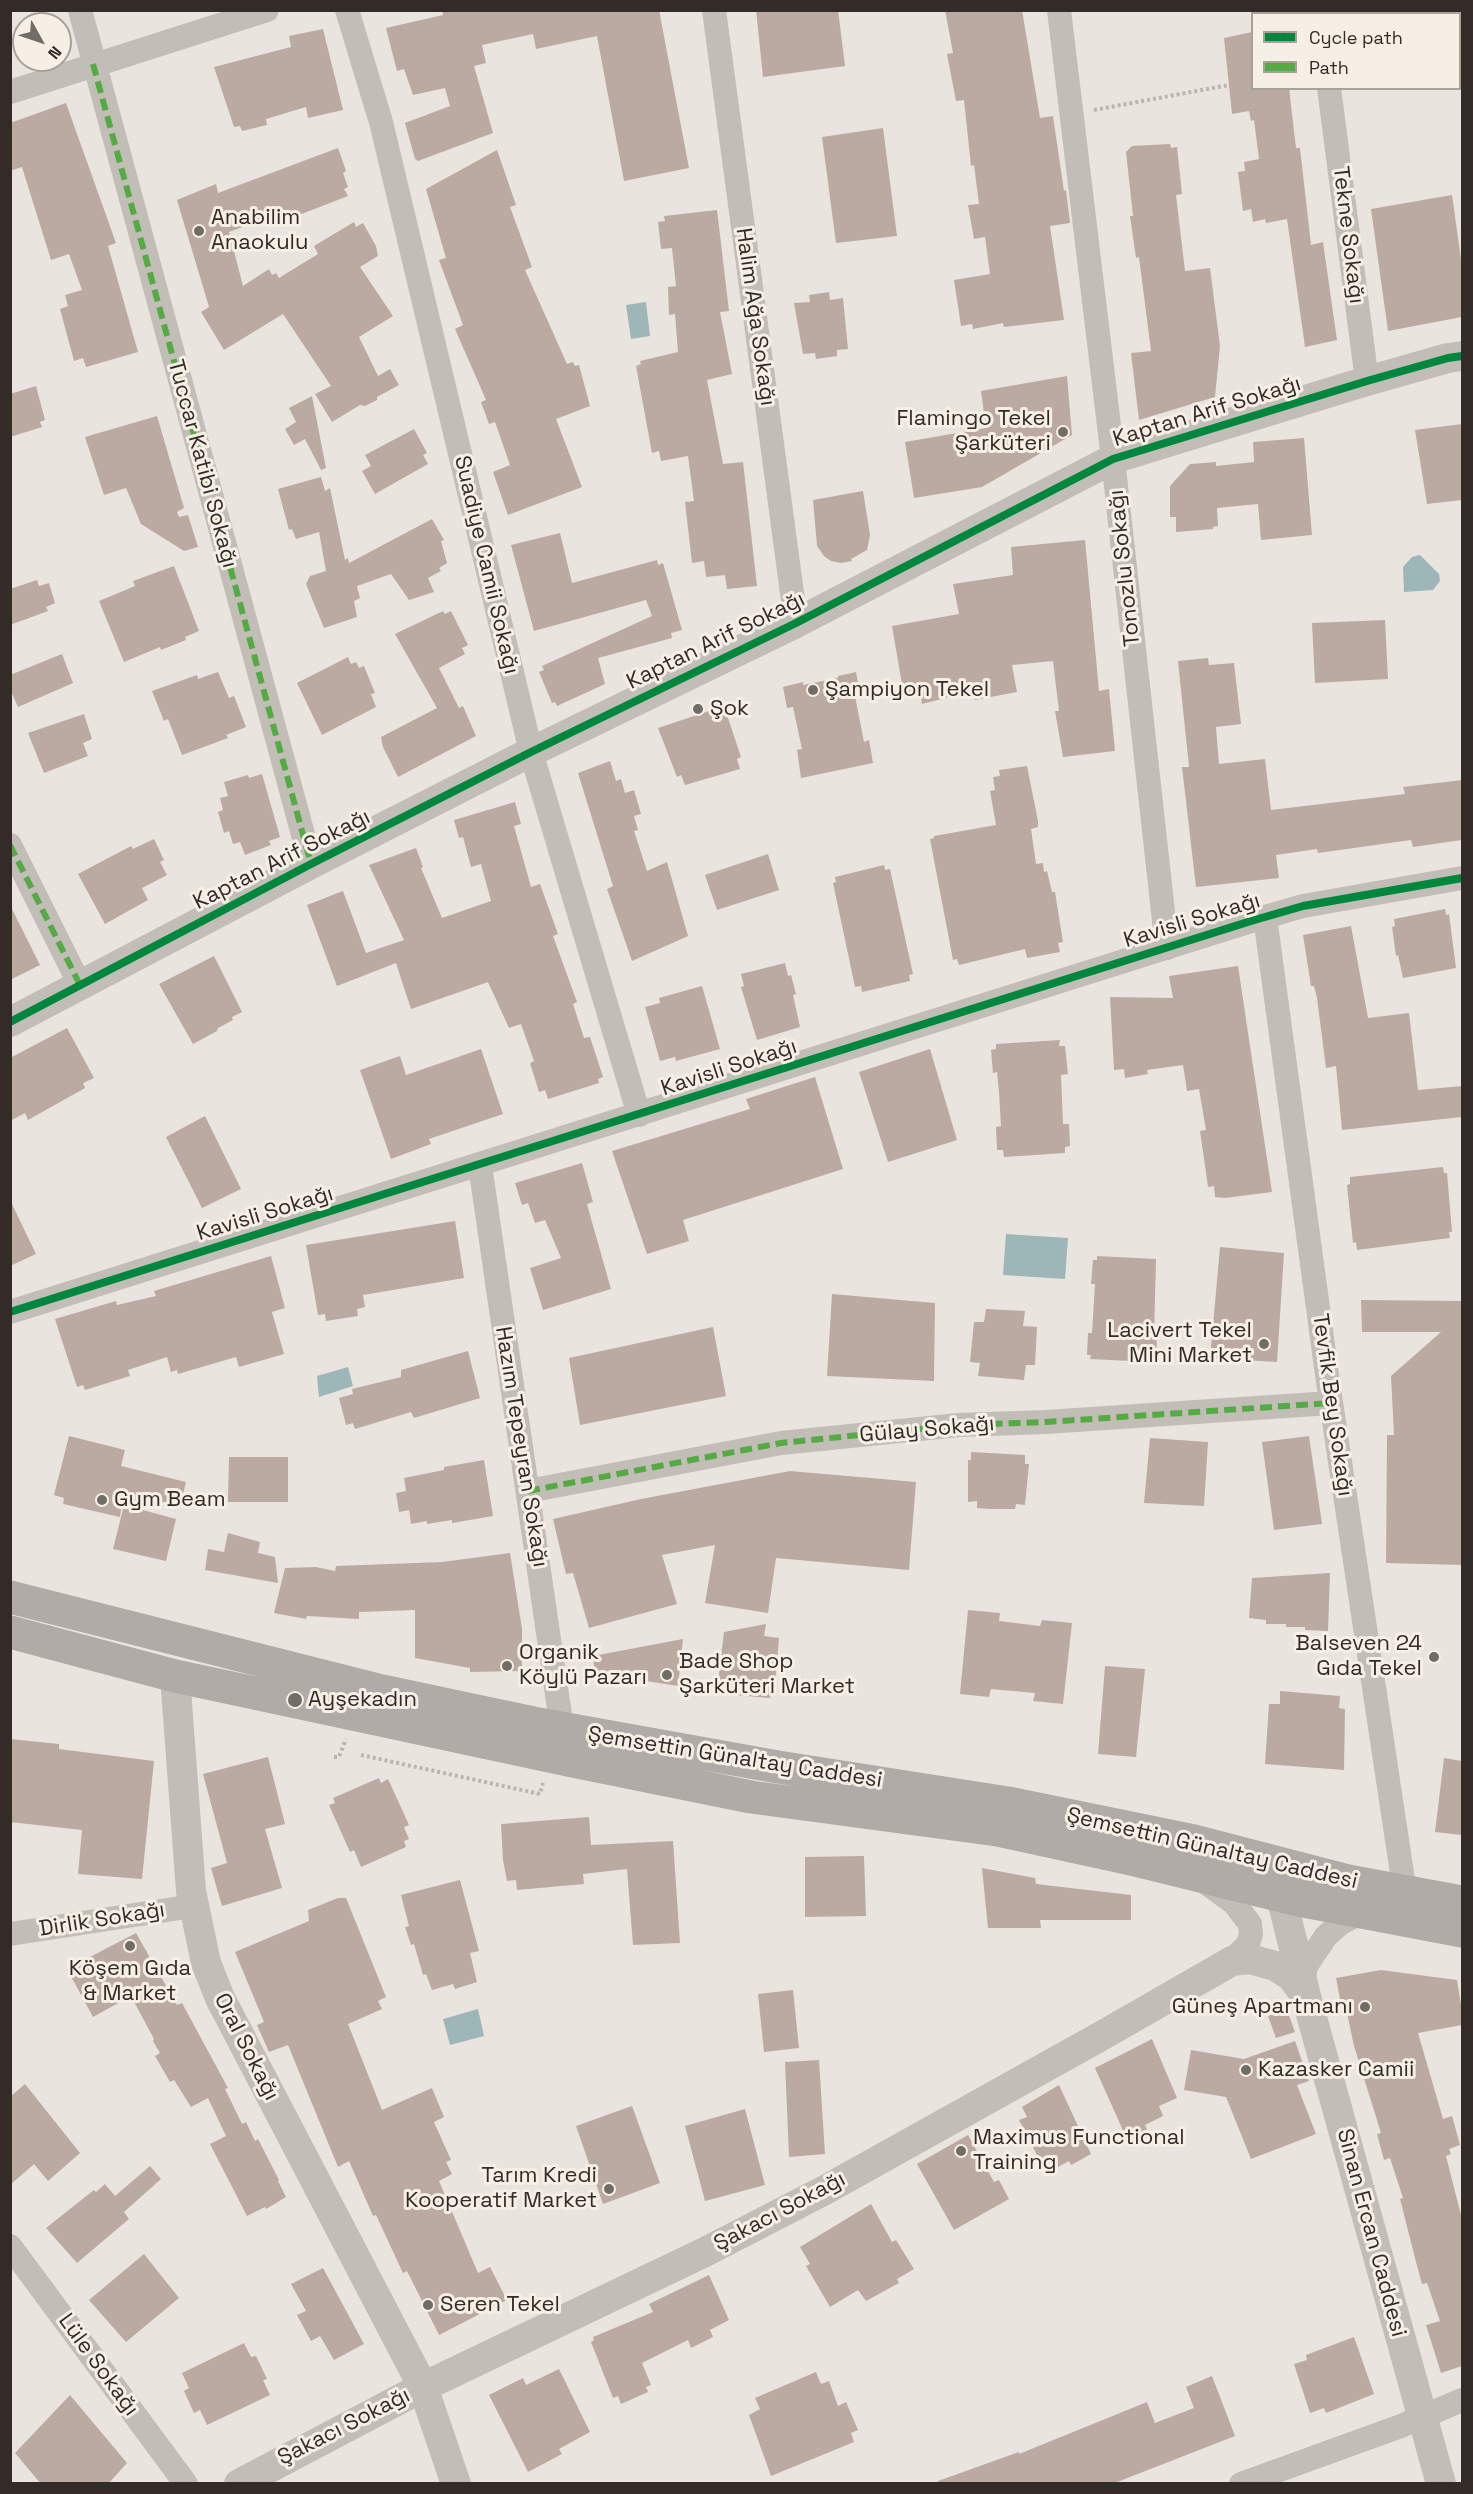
<!DOCTYPE html>
<html>
<head>
<meta charset="utf-8">
<style>
  body { margin:0 }
  #map { position:relative; width:1473px; height:2494px; overflow:hidden; background:#eae4de; font-family:"Space Grotesk",sans-serif }
  canvas { display:block }
  .frame { position:absolute; inset:0; border:12px solid #322b27; pointer-events:none }
  .legend { position:absolute; left:1251px; top:12px; width:210px; height:78px; box-sizing:border-box; background:#f6efe5; border:2px solid #a8a199; margin:0; padding:8px 10px; list-style:none; font-size:18px; color:#322b27 }
  .legend li { display:flex; align-items:center; gap:12px; height:30px }
  .legend b { width:30px; border:2px solid #a8a199 }
  .north { position:absolute; left:12px; top:12px; width:60px; height:60px; box-sizing:border-box; background:#f6efe5; border:2px solid #a8a199; border-radius:50%; rotate:130deg; font-size:16px; font-weight:700; line-height:24px; text-align:center; color:#322b27 }
  .north::after { content:''; display:block; margin:auto; width:21px; height:27px; background:#726c67; clip-path:polygon(50% 0,100% 100%,50% 72%,0 100%) }
</style>
</head>
<body>
<div id="map">
<canvas width="1473" height="2494"></canvas>
<div class="frame"></div>
<ul class="legend">
<li><b style="height:8px;background:#00873e"></b>Cycle path</li>
<li><b style="height:8px;background:#54ab44"></b>Path</li>
</ul>
<div class="north">N</div>
</div>
<script>
const g = document.querySelector('canvas').getContext('2d');
g.lineJoin = 'round';
function fill(path, color) { g.fillStyle = color; g.fill(path, 'evenodd'); }
const poly = rows => new Path2D(rows.map(r => 'M' + r).join(''));
function stroke(path, color, width, dash) { g.strokeStyle = color; g.lineWidth = width; g.lineCap = dash ? 'butt' : 'round'; g.setLineDash(dash || []); g.stroke(path); }
function label(font, color, halo, rows, align = 'center') {
  g.font = font + ' "Space Grotesk",sans-serif'; g.lineWidth = 6; g.setLineDash([]); g.textBaseline = 'middle'; g.strokeStyle = halo; g.fillStyle = color; for (const [text, x, y, turn = 0] of rows) {
    g.save(); g.translate(x, y); g.rotate((+turn || 0) * Math.PI / 180); g.textAlign = isNaN(turn) ? turn : align; if (halo) g.strokeText(text, 0, 0); g.fillText(text, 0, 0); g.restore();
  }
}
fill(poly([
  [646,302,650,336,631,339,626,305],
  [1420,555,1439,574,1440,581,1433,590,1404,592,1403,567,1412,557],
  [1006,1234,1068,1238,1065,1279,1003,1275],
  [348,1367,353,1386,319,1397,317,1376],
  [478,2009,484,2036,450,2045,443,2019]
]), '#9db7b8');
fill(poly([
  [442,10,659,10,689,168,624,181,597,36,536,49,533,34,482,45,486,63,474,66,493,133,418,161,415,159,405,123,450,106,445,88,413,95,404,69,397,71,386,28,443,15],
  [756,10,838,10,845,66,763,77],
  [945,10,1022,10,1040,118,1053,116,1064,191,1066,190,1070,223,1050,226,1064,320,1004,327,1003,323,973,329,972,324,961,326,954,280,990,274,985,237,974,239,968,205,979,204,974,165,971,166,964,100,956,101,947,54,953,53],
  [323,29,343,110,308,118,306,107,266,119,267,125,242,131,240,126,234,127,214,67,291,47,289,36],
  [1252,32,1252,88,1289,88,1296,148,1300,148,1311,245,1323,242,1337,340,1305,347,1287,219,1266,223,1265,219,1253,222,1251,209,1243,211,1238,172,1245,171,1244,162,1259,159,1254,120,1251,121,1249,111,1232,114,1224,38],
  [66,103,116,243,108,246,138,352,86,367,83,358,74,361,60,309,68,306,65,295,82,290,69,254,51,260,22,167,10,171,10,123],
  [883,128,897,236,836,243,822,137],
  [1170,144,1171,148,1177,147,1182,194,1176,195,1185,271,1210,268,1220,346,1215,397,1139,420,1131,353,1151,351,1139,257,1136,258,1130,216,1133,216,1126,152,1132,146],
  [338,148,346,171,343,173,348,187,344,189,348,196,281,222,280,220,267,225,264,219,229,232,243,286,269,269,272,275,276,273,279,278,318,254,314,246,354,222,356,227,363,223,376,246,378,256,360,267,393,316,359,337,378,376,390,369,399,385,377,397,377,400,365,406,360,405,332,422,315,394,331,386,283,314,224,350,201,312,209,307,177,200,216,184,218,193],
  [497,150,516,205,510,207,532,267,525,270,567,364,573,362,575,366,579,365,590,406,556,419,582,487,508,515,493,472,510,465,495,422,489,424,481,402,486,400,455,329,463,325,439,260,446,258,426,189],
  [1452,195,1462,266,1462,317,1388,331,1371,209],
  [717,210,729,311,720,312,732,374,707,380,723,464,743,462,757,586,727,589,725,575,706,577,704,561,692,563,685,502,694,501,688,456,661,461,659,451,652,453,636,366,641,364,640,361,678,352,675,314,669,315,668,287,676,286,672,248,661,249,658,222,665,221,664,216],
  [829,292,830,300,843,298,848,349,837,350,837,356,816,359,815,353,803,354,794,303,810,302,809,295],
  [1067,376,1072,435,982,487,914,498,905,442,986,428,981,391],
  [36,386,45,420,40,422,42,427,10,437,10,394],
  [312,396,326,468,321,470,305,439,294,445,285,429,296,422,289,408],
  [157,416,184,508,177,512,179,517,188,515,198,547,184,551,141,524,126,488,104,495,85,437],
  [1462,424,1462,500,1427,504,1415,430],
  [414,429,427,453,423,455,428,464,375,494,362,471,371,466,365,455],
  [1304,438,1312,535,1261,540,1258,504,1217,508,1218,526,1213,527,1213,529,1176,532,1176,517,1170,517,1170,486,1190,464,1216,462,1216,466,1254,462,1253,442],
  [321,477,325,491,330,488,345,560,348,558,349,563,432,519,444,540,441,541,447,563,439,568,441,571,428,578,434,592,409,600,391,574,357,586,360,598,354,601,357,617,324,628,306,584,310,576,326,571,319,532,296,539,292,529,289,530,278,489],
  [863,491,870,535,867,550,851,559,852,561,841,563,831,561,824,556,817,546,813,500],
  [560,533,572,583,657,560,658,565,663,563,682,630,671,633,672,638,598,658,605,684,557,706,555,702,552,703,539,672,544,670,542,666,652,616,646,600,534,631,511,545],
  [1085,540,1099,691,1109,689,1115,751,1063,757,1055,711,1059,711,1053,661,1012,665,1017,692,975,700,973,691,922,704,920,692,904,696,892,626,959,614,953,584,1013,575,1011,547],
  [174,566,199,631,185,637,186,640,161,650,160,647,124,662,99,601,135,586,133,581],
  [37,580,39,586,49,583,55,603,46,607,48,611,10,625,10,589],
  [443,611,445,614,451,611,468,645,462,648,465,654,439,668,459,708,463,706,476,736,398,777,383,747,381,737,437,708,395,634],
  [1385,620,1388,679,1315,683,1312,623],
  [62,654,73,683,18,707,10,689,10,675],
  [348,657,351,664,356,662,359,668,364,666,375,693,371,694,376,707,322,735,297,683],
  [1208,658,1209,665,1234,663,1241,724,1216,727,1219,764,1265,759,1271,810,1405,794,1403,787,1462,780,1462,840,1413,847,1411,840,1318,853,1317,849,1276,855,1279,878,1196,887,1182,767,1189,767,1178,661],
  [218,672,229,698,234,696,246,727,226,735,228,738,182,755,168,719,164,721,152,691,197,675,198,679],
  [856,672,860,695,855,696,864,742,869,740,873,763,801,778,797,750,802,749,793,707,787,708,783,687,803,682,803,685,838,678,838,676],
  [724,706,741,757,737,759,740,769,685,785,681,775,677,777,658,728],
  [84,714,92,739,83,743,88,756,44,773,28,733],
  [610,761,616,781,621,779,625,793,634,790,641,814,634,816,638,830,634,831,647,871,667,862,688,936,632,961,607,889,613,886,578,773],
  [1027,766,1038,821,1038,827,1031,829,1036,864,1043,863,1044,872,1047,871,1052,892,1055,892,1063,942,1058,943,1060,952,1027,958,1025,949,959,965,957,959,953,960,930,839,934,838,934,836,996,825,990,791,995,790,993,777,1000,776,999,770],
  [262,774,280,837,269,841,271,845,245,855,240,842,233,844,229,831,224,833,218,812,223,810,220,798,228,796,224,782,248,775,249,778],
  [515,802,521,824,514,826,531,887,540,884,558,934,553,936,577,1002,573,1004,584,1038,590,1037,603,1077,598,1079,599,1083,548,1099,545,1090,539,1092,530,1063,534,1061,521,1024,509,1028,488,982,411,1009,396,963,337,986,307,905,343,891,366,953,404,940,369,865,416,848,423,867,421,868,442,918,491,901,481,864,471,867,463,837,459,838,454,820],
  [154,839,164,860,160,862,167,875,142,888,148,900,105,924,78,874,131,846,133,849],
  [768,854,779,890,717,910,705,875],
  [884,865,885,870,890,869,913,974,909,975,910,981,862,992,861,986,855,987,833,883,836,882,835,877],
  [10,905,40,965,10,980],
  [1445,909,1446,915,1449,914,1456,968,1403,978,1398,955,1396,956,1392,927,1395,926,1394,919],
  [1351,926,1368,1018,1409,1013,1418,1090,1462,1086,1462,1117,1342,1130,1336,1066,1326,1068,1317,998,1314,986,1311,986,1303,935],
  [214,956,242,1012,232,1017,233,1020,218,1028,217,1031,193,1044,159,984],
  [785,963,788,976,791,975,796,994,793,995,800,1027,757,1040,741,987,744,986,741,974],
  [1238,966,1272,1192,1225,1198,1215,1197,1214,1186,1208,1187,1200,1131,1206,1130,1199,1089,1187,1091,1183,1065,1147,1070,1148,1074,1125,1078,1124,1069,1114,1070,1110,997,1173,998,1169,976],
  [702,986,720,1049,676,1061,675,1057,660,1061,645,1007,660,1003,659,998],
  [67,1028,94,1078,83,1083,85,1088,28,1120,25,1113,10,1121,10,1058],
  [1060,1040,1059,1046,1065,1046,1068,1074,1061,1075,1063,1124,1069,1124,1070,1146,1065,1147,1065,1153,1004,1157,1003,1150,997,1150,996,1127,1001,1126,999,1092,997,1072,993,1073,991,1050,996,1049,996,1044],
  [481,1049,503,1114,429,1139,431,1144,391,1159,360,1070,400,1056,406,1075],
  [930,1049,957,1140,888,1162,859,1072],
  [815,1077,843,1169,683,1220,689,1241,647,1254,612,1151,750,1109,746,1099],
  [205,1116,241,1189,202,1208,166,1137],
  [582,1163,593,1202,587,1204,590,1215,611,1289,543,1310,530,1268,561,1258,545,1220,535,1223,528,1203,522,1205,515,1183],
  [1443,1167,1444,1173,1447,1173,1452,1232,1449,1232,1450,1238,1357,1250,1356,1242,1353,1243,1347,1185,1350,1184,1350,1177],
  [10,1200,36,1254,10,1266],
  [455,1221,464,1278,363,1295,365,1307,357,1309,358,1316,326,1321,325,1314,318,1315,306,1245],
  [1220,1247,1284,1253,1277,1362,1210,1358],
  [271,1256,285,1308,272,1312,284,1354,239,1367,236,1357,178,1374,177,1370,171,1372,167,1357,128,1370,130,1376,85,1390,83,1385,77,1387,55,1319,116,1301,117,1305,156,1296,154,1291],
  [1097,1256,1156,1259,1154,1336,1157,1336,1156,1359,1152,1359,1152,1362,1090,1359,1091,1355,1087,1355,1088,1333,1092,1333,1095,1284,1091,1284,1093,1260,1097,1260],
  [832,1294,935,1303,934,1381,827,1376],
  [1361,1300,1462,1301,1462,1565,1386,1563,1387,1435,1394,1435,1391,1376,1441,1332,1362,1332],
  [986,1309,1025,1311,1023,1326,1037,1327,1035,1365,1026,1365,1024,1380,978,1376,980,1363,970,1362,974,1322,984,1322],
  [713,1327,726,1396,580,1425,569,1358],
  [468,1351,480,1398,414,1418,411,1412,355,1429,353,1423,346,1425,339,1398,353,1394,352,1389,401,1377,401,1370],
  [69,1436,125,1450,121,1466,186,1482,181,1502,122,1502,120,1517,63,1504,64,1498,54,1495],
  [1309,1436,1322,1524,1274,1530,1262,1442],
  [1150,1438,1208,1442,1204,1506,1144,1503],
  [971,1452,1025,1455,1025,1464,1029,1464,1025,1505,1016,1504,1015,1509,990,1509,977,1508,977,1501,968,1502,968,1460,971,1460],
  [229,1457,288,1457,288,1502,228,1502],
  [484,1460,493,1516,452,1523,452,1520,427,1524,427,1521,411,1524,409,1510,399,1512,396,1493,406,1491,404,1478,444,1470,444,1467],
  [790,1471,916,1482,909,1570,776,1558,768,1613,705,1603,715,1545,662,1555,677,1604,589,1628,573,1573,566,1574,553,1519,641,1499],
  [124,1505,176,1519,166,1561,113,1549],
  [228,1533,260,1542,258,1553,275,1557,278,1583,205,1570,208,1549,224,1552],
  [510,1553,522,1629,522,1671,470,1672,470,1668,415,1658,415,1610,359,1612,359,1619,307,1616,306,1619,274,1613,285,1568,316,1567,335,1571,336,1566,442,1562],
  [1330,1573,1328,1631,1305,1630,1305,1627,1286,1627,1286,1624,1266,1624,1266,1620,1249,1618,1252,1578],
  [968,1610,1000,1613,999,1621,1040,1626,1042,1620,1072,1623,1063,1704,1033,1701,1035,1693,991,1689,989,1697,960,1694],
  [766,1624,764,1636,779,1638,775,1684,772,1684,770,1698,723,1694,724,1682,718,1682,724,1632],
  [683,1639,678,1686,595,1673,593,1656],
  [1105,1666,1145,1669,1136,1757,1098,1754],
  [1280,1691,1340,1696,1339,1708,1345,1709,1344,1770,1265,1764,1269,1704,1280,1704],
  [10,1739,59,1744,59,1749,154,1761,142,1879,78,1874,82,1830,10,1822],
  [268,1757,285,1824,265,1829,282,1888,222,1906,211,1868,227,1863,203,1774],
  [1444,1758,1462,1761,1462,1835,1435,1832],
  [379,1778,381,1783,388,1779,409,1825,404,1827,409,1839,404,1841,406,1847,361,1867,354,1850,350,1852,329,1805,335,1803,333,1798],
  [589,1817,591,1845,673,1841,680,1943,633,1945,627,1869,583,1874,584,1884,517,1890,516,1880,507,1881,503,1860,501,1824],
  [864,1856,866,1916,805,1917,805,1857],
  [982,1868,1035,1878,1036,1884,1131,1895,1131,1920,1040,1920,1041,1928,988,1928],
  [460,1880,479,1951,470,1953,477,1982,455,1989,453,1984,432,1990,426,1974,423,1975,414,1944,411,1945,405,1927,409,1926,401,1895],
  [338,1898,346,1898,386,1997,378,2001,382,2009,348,2024,382,2110,432,2088,444,2117,434,2122,451,2160,446,2162,452,2174,439,2181,478,2273,490,2267,507,2300,439,2335,407,2271,403,2273,376,2215,373,2216,349,2161,338,2167,288,2045,269,2052,257,2025,264,2022,235,1952,309,1921,308,1910],
  [136,1933,177,2005,182,2003,228,2088,225,2089,242,2124,246,2122,255,2141,258,2139,279,2180,278,2181,286,2197,266,2209,265,2207,247,2216,210,2144,226,2136,208,2098,191,2107,174,2080,170,2082,155,2056,160,2053,153,2041,154,2039,131,1996,93,2017,67,1969],
  [1381,1970,1457,1980,1462,2011,1462,2025,1418,2033,1443,2119,1452,2116,1460,2145,1449,2149,1451,2154,1446,2156,1462,2219,1462,2366,1441,2373,1426,2325,1440,2321,1427,2283,1422,2284,1416,2262,1400,2199,1403,2198,1390,2158,1384,2160,1377,2134,1381,2133,1354,2046,1344,1999,1340,1999,1336,1978],
  [793,1990,799,2048,764,2052,758,1994],
  [1287,2010,1295,2032,1276,2038,1268,2016],
  [1152,2039,1177,2098,1159,2106,1163,2116,1145,2125,1149,2134,1129,2144,1095,2068],
  [1295,2041,1309,2081,1297,2085,1316,2134,1251,2159,1226,2097,1184,2090,1191,2050,1244,2059],
  [819,2060,825,2154,789,2157,785,2062],
  [25,2084,80,2153,48,2181,34,2164,10,2185,10,2097],
  [1059,2085,1091,2154,1071,2165,1069,2161,1054,2169,1050,2161,1042,2165,1019,2120,1027,2117,1022,2107],
  [632,2106,660,2183,603,2204,576,2126],
  [745,2109,765,2185,705,2201,685,2126],
  [968,2135,994,2182,999,2180,1009,2199,954,2230,917,2164],
  [150,2166,161,2179,124,2212,129,2219,77,2263,46,2228,94,2190,96,2192,105,2184,115,2196],
  [871,2204,892,2242,896,2240,914,2269,897,2279,899,2283,866,2301,858,2290,830,2307,806,2266,810,2264,800,2247],
  [144,2254,179,2298,126,2342,89,2300],
  [323,2268,364,2344,334,2360,320,2336,311,2341,297,2315,306,2311,291,2284],
  [709,2275,729,2320,710,2330,713,2337,691,2348,688,2340,642,2363,651,2385,646,2387,648,2392,621,2404,618,2396,613,2398,591,2342,594,2340,593,2337,653,2312,649,2304],
  [1354,2337,1374,2394,1326,2413,1324,2408,1310,2413,1294,2364,1307,2360,1306,2355],
  [244,2343,251,2357,256,2356,267,2379,263,2380,270,2395,207,2425,200,2410,194,2413,184,2391,189,2388,182,2373],
  [559,2369,590,2432,559,2449,562,2454,528,2472,489,2395,523,2378,526,2385],
  [816,2372,821,2384,829,2381,838,2406,846,2402,858,2430,851,2433,854,2442,771,2476,749,2415,760,2409,755,2398],
  [1212,2376,1235,2436,1112,2484,938,2484,938,2481,1019,2452,1019,2454,1147,2402,1155,2423,1194,2408,1186,2387],
  [70,2395,127,2463,108,2484,41,2484,15,2453]
]), '#bbaaa2');
stroke(poly([
  [1094,110,1229,85],
  [361,1755,540,1794,543,1783],
  [334,1757,339,1757,346,1739]
]), '#bbb5b0', 4, [3, 3]);
stroke(poly([
  [80,10,311,864],
  [347,10,381,122,531,752,639,1115],
  [714,10,796,623],
  [1059,10,1113,459,1167,948],
  [1319,10,1319,14],
  [1329,88,1367,381],
  [10,92,267,10],
  [10,845,80,985],
  [1265,917,1328,1382,1405,1893],
  [480,1165,562,1729],
  [10,1312,1251,921,1303,906,1462,878],
  [528,1491,781,1443,959,1425,1046,1422,1331,1403],
  [1205,1882,1234,1903,1250,1924,1251,1934,1248,1944,1232,1961],
  [10,1934,193,1906],
  [1303,1982,1306,1966,1326,1936,1341,1923,1362,1912],
  [10,2246,186,2484],
  [1241,2484,1401,2426,1462,2400]
]), '#c2bdb7', 24);
stroke(poly([
  [10,1022,311,864,531,752,796,623,1113,459,1367,381,1448,358,1462,356],
  [175,1676,191,1891,206,1963,220,1998,423,2387,456,2484],
  [1276,1876,1306,1996,1441,2484],
  [239,2484,423,2387,705,2252,825,2190,1103,2035,1232,1961,1250,1959,1275,1966,1291,1976,1306,1996]
]), '#c2bdb7', 30);
stroke(poly([
  [10,1597,382,1691,533,1723,778,1767,1008,1803,1194,1841,1348,1881,1462,1902],
  [10,1632,175,1676,573,1761,751,1797,997,1830,1135,1860,1298,1900,1462,1931]
]), '#b0aba7', 33);
stroke(poly([
  [93,64,311,864],
  [10,845,80,985],
  [528,1491,781,1443,959,1425,1046,1422,1331,1403]
]), '#54ab44', 6, [12, 6]);
stroke(poly([
  [10,1022,311,864,531,752,796,623,1113,459,1367,381,1448,358,1462,356],
  [10,1312,1251,921,1303,906,1462,878]
]), '#00873e', 8);
for (const [x, y, r, color] of [
  [199,231,6,"#726c67"],
  [1063,432,6,"#726c67"],
  [813,690,6,"#726c67"],
  [698,709,6,"#726c67"],
  [1264,1344,6,"#726c67"],
  [102,1500,6,"#726c67"],
  [1434,1657,6,"#726c67"],
  [507,1666,6,"#726c67"],
  [667,1675,6,"#726c67"],
  [295,1700,8,"#726c67"],
  [130,1946,6,"#726c67"],
  [1365,2007,6,"#726c67"],
  [1246,2070,6,"#726c67"],
  [961,2151,6,"#726c67"],
  [609,2189,6,"#726c67"],
  [428,2305,6,"#726c67"]
]) { const dot = new Path2D(); dot.arc(x, y, r, 0, 2 * Math.PI); g.fillStyle = color; g.fill(dot); stroke(dot, '#f6efe5', 2); }
label('22px', '#322b27', '#f6efe5', [
  ["Anabilim",211,218],
  ["Anaokulu",211,243],
  ["Flamingo Tekel",1051,419,"right"],
  ["Şarküteri",1051,444,"right"],
  ["Şampiyon Tekel",825,690],
  ["Şok",710,709],
  ["Lacivert Tekel",1252,1331,"right"],
  ["Mini Market",1252,1356,"right"],
  ["Gym Beam",114,1500],
  ["Balseven 24",1422,1644,"right"],
  ["Gıda Tekel",1422,1669,"right"],
  ["Organik",519,1653],
  ["Köylü Pazarı",519,1678],
  ["Bade Shop",679,1662],
  ["Şarküteri Market",679,1687],
  ["Ayşekadın",308,1700],
  ["Köşem Gıda",130,1969,"center"],
  ["& Market",130,1994,"center"],
  ["Güneş Apartmanı",1353,2007,"right"],
  ["Kazasker Camii",1258,2070],
  ["Maximus Functional",973,2138],
  ["Training",973,2163],
  ["Tarım Kredi",597,2176,"right"],
  ["Kooperatif Market",597,2201,"right"],
  ["Seren Tekel",440,2305]
], 'left');
label('22px', '#322b27', '#f6efe5', [
  ["Tekne Sokağı",1348,235,83],
  ["Halim Ağa Sokağı",755,317,82],
  ["Kaptan Arif Sokağı",1207,412,-17],
  ["Tuccar Katibi Sokağı",202,464,75],
  ["Suadiye Camii Sokağı",486,565,77],
  ["Tonozlu Sokağı",1125,568,-96],
  ["Kaptan Arif Sokağı",716,641,-26],
  ["Kaptan Arif Sokağı",282,860,-27],
  ["Kavisli Sokağı",1192,921,-17],
  ["Kavisli Sokağı",729,1068,-18],
  ["Kavisli Sokağı",265,1214,-17],
  ["Tevfik Bey Sokağı",1332,1405,82],
  ["Gülay Sokağı",927,1430,-5],
  ["Hazım Tepeyran Sokağı",521,1447,81],
  ["Şemsettin Günaltay Caddesi",735,1758,9],
  ["Şemsettin Günaltay Caddesi",1212,1849,13],
  ["Dirlik Sokağı",102,1920,-9],
  ["Oral Sokağı",246,2047,63],
  ["Şakacı Sokağı",780,2212,-28],
  ["Sinan Ercan Caddesi",1371,2233,75],
  ["Lüle Sokağı",98,2365,54],
  ["Şakacı Sokağı",344,2427,-27]
]);
</script>
</body>
</html>
